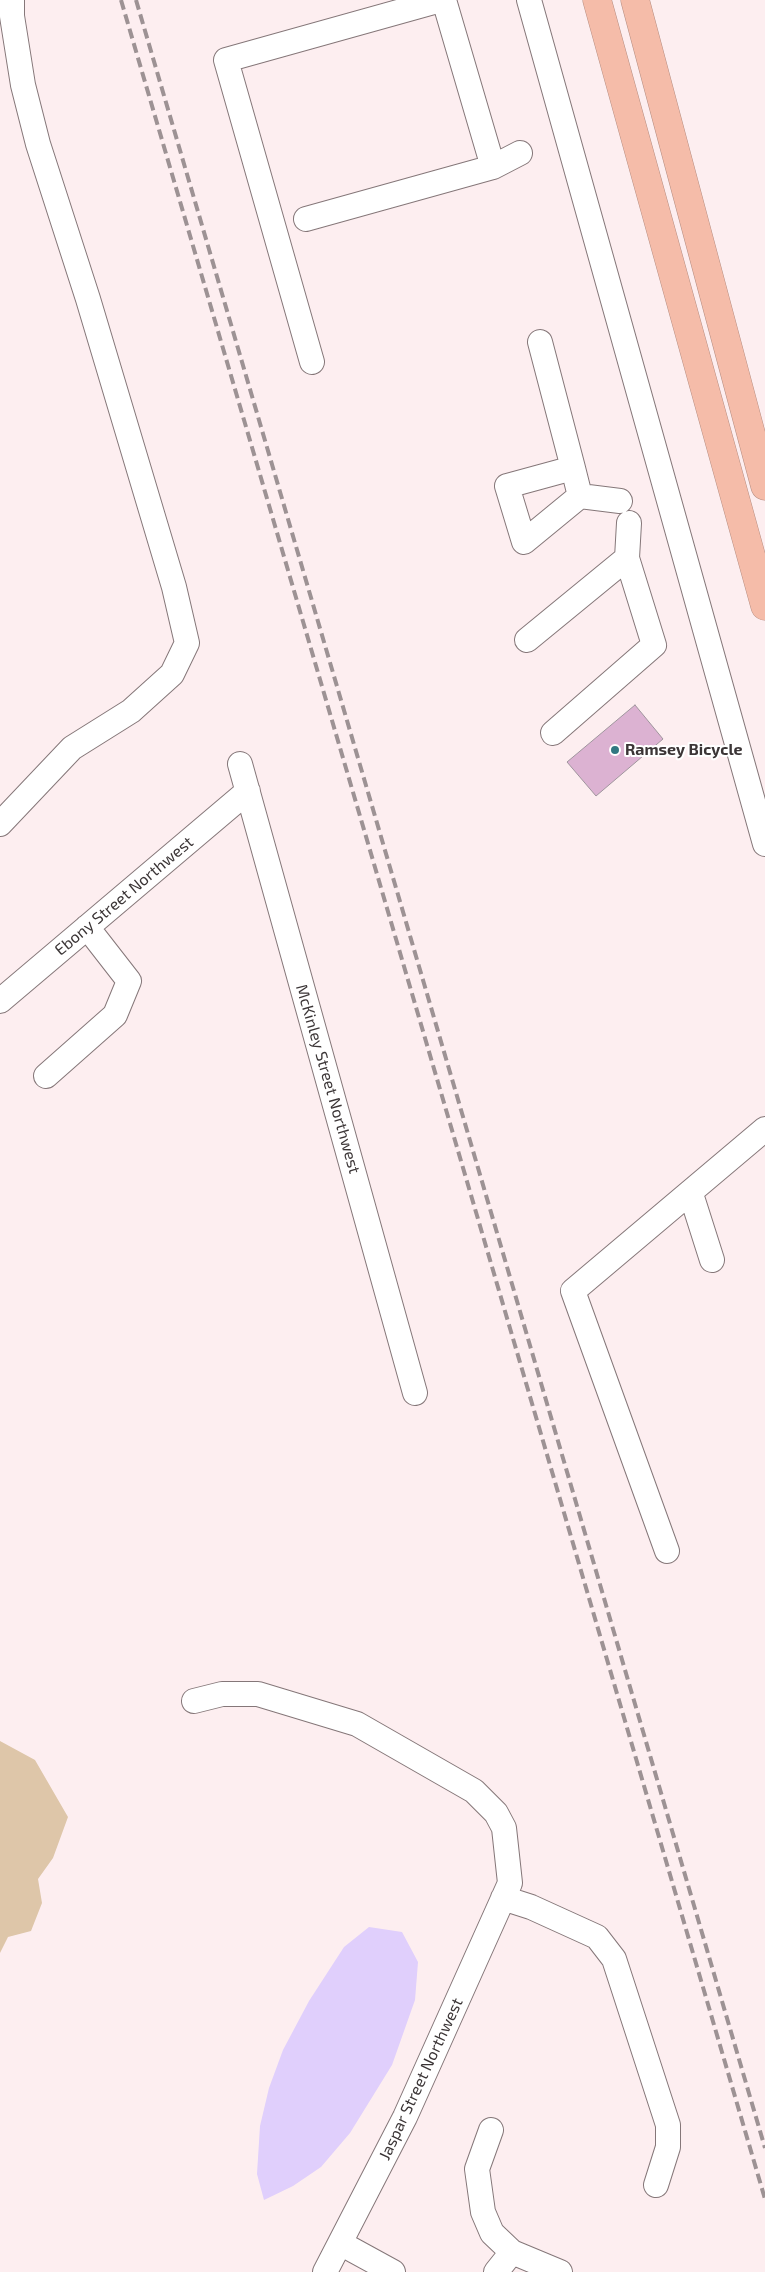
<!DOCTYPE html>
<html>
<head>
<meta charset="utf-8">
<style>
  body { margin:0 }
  canvas { display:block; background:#fdeef0 }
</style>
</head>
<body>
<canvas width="765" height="2272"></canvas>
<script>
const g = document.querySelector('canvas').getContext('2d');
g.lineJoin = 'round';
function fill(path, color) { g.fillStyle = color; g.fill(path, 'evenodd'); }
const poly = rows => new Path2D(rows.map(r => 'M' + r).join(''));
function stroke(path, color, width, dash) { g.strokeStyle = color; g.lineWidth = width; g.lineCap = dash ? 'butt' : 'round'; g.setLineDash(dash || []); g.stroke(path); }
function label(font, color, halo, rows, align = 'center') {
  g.font = font + ' "Exo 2",sans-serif'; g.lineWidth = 4; g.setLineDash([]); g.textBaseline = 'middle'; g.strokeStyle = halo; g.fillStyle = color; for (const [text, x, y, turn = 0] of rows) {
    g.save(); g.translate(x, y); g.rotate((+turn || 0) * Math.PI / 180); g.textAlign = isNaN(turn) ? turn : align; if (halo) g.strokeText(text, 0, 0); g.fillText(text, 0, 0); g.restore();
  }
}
fill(poly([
  [0,1741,35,1760,68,1817,53,1858,38,1879,42,1903,31,1931,8,1937,0,1953]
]), '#dec6a9');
fill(poly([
  [369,1927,402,1932,418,1962,415,2000,392,2065,350,2133,321,2167,293,2186,264,2200,257,2174,260,2126,269,2088,283,2050,309,2001,344,1947]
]), '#e0cffc');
const building = poly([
  [635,705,663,739,596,796,567,762,635,705]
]);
fill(building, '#dcb2d2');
stroke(building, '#9f959d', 1);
const minor = poly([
  [444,0,493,167],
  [529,0,765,844],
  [306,219,493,167,520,153],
  [540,342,573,468,580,496,524,542,507,486,573,468],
  [312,362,226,60,441,0],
  [580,496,620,501],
  [527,640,627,558],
  [553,733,654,645,627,558,629,523],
  [240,764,415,1393],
  [0,824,72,748,131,711,172,674,187,643,174,587,88,299,38,144,23,85,12,16,12,0],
  [0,1001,248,791],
  [46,1076,115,1015,129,981,87,927],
  [691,1194,712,1260],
  [667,1551,573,1291,765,1129],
  [194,1701,222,1694,258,1694,357,1724,474,1791,496,1813,504,1828,510,1883,405,2117,325,2272],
  [503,1898,531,1907,597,1937,614,1959,668,2125,668,2147,656,2185],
  [491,2130,477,2169,483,2212,492,2233,512,2252],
  [340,2243,393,2272],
  [496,2272,512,2252,560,2272]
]);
const highway = poly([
  [597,0,765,606],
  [635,0,765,486]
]);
stroke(minor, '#857779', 26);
stroke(highway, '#b48d81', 29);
stroke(minor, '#fff', 24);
stroke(highway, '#f5bca9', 28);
stroke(poly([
  [121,0,765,2199],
  [136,0,765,2148]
]), '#9d9294', 4, [10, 5]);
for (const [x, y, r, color] of [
  [615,750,5,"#307881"]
]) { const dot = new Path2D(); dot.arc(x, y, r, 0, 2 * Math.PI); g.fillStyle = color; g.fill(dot); stroke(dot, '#fff', 2); }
label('bold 16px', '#3b3536', '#fff', [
  ["Ramsey Bicycle",625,750]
], 'left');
label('16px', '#3b3536', '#fff', [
  ["Ebony Street Northwest",124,896,-40],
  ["McKinley Street Northwest",328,1079,74],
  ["Jaspar Street Northwest",421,2079,-65]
]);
</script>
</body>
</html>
